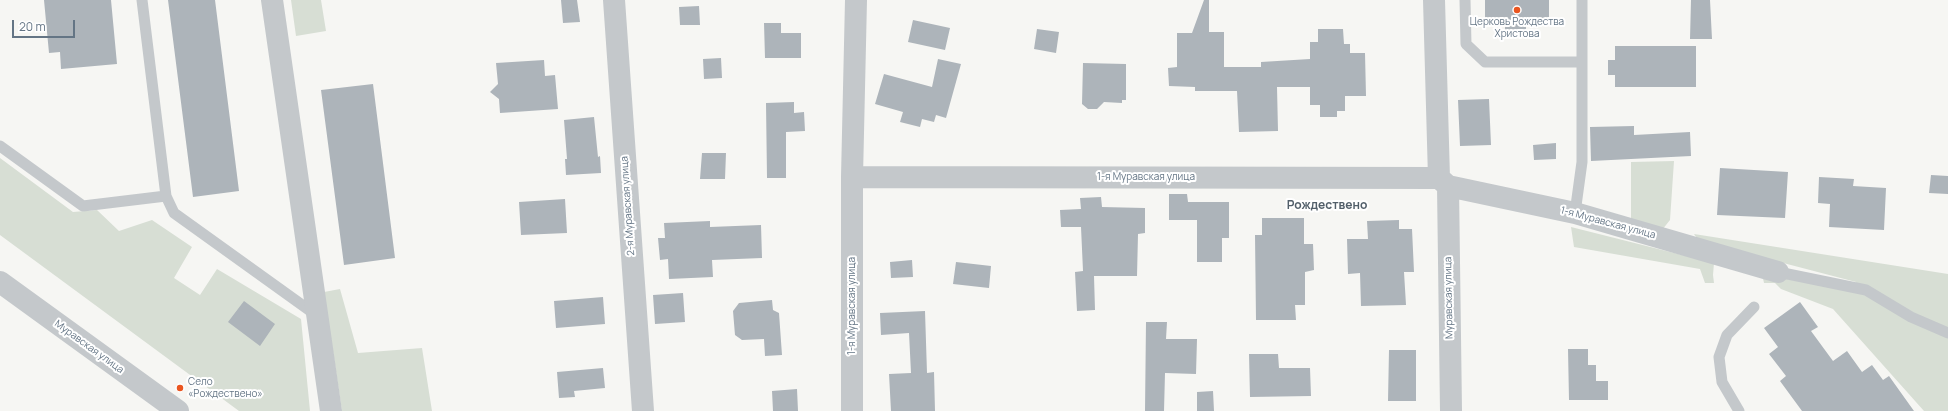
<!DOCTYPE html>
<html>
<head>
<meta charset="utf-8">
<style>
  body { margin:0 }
  #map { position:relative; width:1948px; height:411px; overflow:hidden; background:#f6f6f3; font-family:Manrope,sans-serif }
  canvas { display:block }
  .scale { position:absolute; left:12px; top:20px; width:63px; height:18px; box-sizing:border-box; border:2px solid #647585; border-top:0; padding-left:5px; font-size:12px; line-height:14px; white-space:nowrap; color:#647585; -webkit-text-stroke:3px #fff; paint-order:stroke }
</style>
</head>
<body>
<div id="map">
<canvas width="1948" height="411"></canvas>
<div class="scale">20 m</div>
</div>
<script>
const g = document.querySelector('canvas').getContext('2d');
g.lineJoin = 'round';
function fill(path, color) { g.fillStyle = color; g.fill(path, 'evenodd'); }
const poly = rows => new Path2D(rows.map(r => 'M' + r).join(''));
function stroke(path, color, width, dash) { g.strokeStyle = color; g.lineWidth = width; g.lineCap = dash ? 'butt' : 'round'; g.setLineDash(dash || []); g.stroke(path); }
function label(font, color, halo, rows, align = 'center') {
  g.font = font + ' Manrope,sans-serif'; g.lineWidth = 4; g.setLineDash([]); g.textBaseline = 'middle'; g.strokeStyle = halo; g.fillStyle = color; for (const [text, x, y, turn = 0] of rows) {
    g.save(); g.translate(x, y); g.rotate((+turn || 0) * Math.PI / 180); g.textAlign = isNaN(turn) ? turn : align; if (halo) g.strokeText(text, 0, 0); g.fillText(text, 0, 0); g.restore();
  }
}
fill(poly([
  [291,0,321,0,326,31,296,36],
  [0,158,73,212,97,210,119,231,152,220,192,247,174,278,200,295,217,269,301,319,310,411,239,411,0,235],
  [1674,161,1670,220,1662,230,1631,219,1631,162],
  [1571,227,1714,263,1713,275,1714,283,1705,283,1700,269,1574,247],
  [1694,234,1948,274,1948,411,1924,411,1833,309,1781,289,1775,283,1764,283,1762,274,1858,293,1856,282,1699,241],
  [340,289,358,353,422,348,432,411,342,411,324,292]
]), '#d7ded4');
fill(poly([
  [44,0,111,0,117,64,61,69,60,52,49,53],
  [168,0,215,0,239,191,193,197],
  [561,0,577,0,580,22,563,23],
  [1204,0,1209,0,1209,32,1224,32,1224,67,1261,67,1261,62,1310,59,1310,42,1318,42,1318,29,1343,29,1344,44,1350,44,1350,53,1365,53,1366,96,1345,96,1345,111,1337,111,1337,117,1320,117,1320,105,1310,105,1310,87,1277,87,1278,131,1239,132,1237,91,1195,91,1195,87,1169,86,1168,68,1177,67,1177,33,1192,33],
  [1485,0,1549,0,1549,21,1526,20,1526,38,1505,37,1505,20,1485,20],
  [1691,0,1710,0,1712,39,1690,39],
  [699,6,700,25,680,25,679,7],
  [913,20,950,28,945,50,908,42],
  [764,23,781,23,781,33,801,33,801,58,765,58],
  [1037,29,1059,32,1056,53,1034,49],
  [1615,46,1696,46,1696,87,1615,87,1615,75,1608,75,1608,60,1615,60],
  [721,58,722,78,704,79,703,59],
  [938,59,961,64,946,118,936,115,934,122,922,119,920,127,900,122,903,112,875,104,884,74,932,87],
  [544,60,545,76,555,75,558,109,500,113,499,99,490,92,498,84,496,63],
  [1083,63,1126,64,1126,100,1122,100,1122,103,1104,102,1097,109,1088,109,1082,104],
  [373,84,395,258,344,265,321,90],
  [1489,99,1491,145,1460,146,1458,100],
  [794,102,794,113,804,112,805,131,786,132,786,178,767,178,766,103],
  [594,117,598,157,600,156,601,173,566,175,565,159,567,159,564,120],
  [1634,126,1634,135,1690,132,1691,156,1591,161,1590,127],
  [1556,143,1556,159,1534,160,1533,145],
  [702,153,726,153,725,179,700,179],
  [1720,168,1788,172,1785,218,1717,215],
  [1931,175,1948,176,1948,194,1929,193],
  [1819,177,1854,179,1853,186,1886,188,1884,230,1829,227,1830,204,1818,203],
  [1169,194,1187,194,1188,202,1229,202,1229,238,1222,238,1222,262,1197,262,1197,220,1169,220],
  [1101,197,1102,207,1145,208,1145,233,1138,234,1137,276,1094,276,1095,310,1077,311,1075,272,1083,271,1081,227,1061,227,1060,210,1081,209,1080,198],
  [565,199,567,233,521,235,519,202],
  [1262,218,1304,218,1304,244,1313,244,1314,270,1305,272,1305,305,1295,305,1296,320,1256,320,1255,235,1262,235],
  [1399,220,1399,229,1412,229,1414,272,1404,272,1406,305,1361,306,1360,273,1348,274,1347,239,1368,239,1367,221],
  [710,221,710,227,761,225,762,258,712,260,713,277,669,279,668,259,660,260,658,238,665,238,664,223],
  [912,260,913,277,891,278,890,262],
  [956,262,991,266,989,288,953,284],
  [683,293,685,322,655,324,653,295],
  [603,297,605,324,556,328,554,301],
  [772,300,773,310,779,313,782,355,765,356,764,339,742,340,735,335,733,311,739,303],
  [244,301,275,324,260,346,228,322],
  [1800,302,1818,327,1811,331,1833,361,1847,351,1862,372,1872,365,1883,380,1889,376,1914,411,1802,411,1780,381,1786,376,1769,354,1778,347,1764,328],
  [925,311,927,373,934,372,935,411,891,411,889,374,911,373,909,333,881,335,880,313],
  [1146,322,1167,322,1166,339,1197,339,1196,374,1165,373,1164,411,1145,411],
  [1568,349,1588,349,1588,365,1596,365,1596,381,1608,381,1608,400,1569,400],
  [1389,350,1416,350,1416,401,1388,401],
  [1249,354,1278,354,1279,368,1310,368,1311,396,1250,397],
  [603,368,605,388,574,391,575,397,559,398,557,372],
  [797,389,798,411,773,411,772,391],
  [1213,391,1214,411,1197,411,1197,392]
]), '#adb4ba');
stroke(poly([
  [142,0,166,196,174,213,316,315],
  [1465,0,1466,44,1485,62,1582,62],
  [0,146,83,206,166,196],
  [1575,213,1582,162,1582,0],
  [1778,272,1866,290,1911,317,1948,333],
  [1739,411,1722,382,1719,357,1727,335,1754,307]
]), '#c4c8cb', 11);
stroke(poly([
  [272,0,331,411],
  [614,0,643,411],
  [1434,0,1439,178],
  [852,177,1439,178,1448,186,1575,213,1778,272],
  [1448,186,1451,411],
  [0,282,178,411],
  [852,411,852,177,856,0]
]), '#c4c8cb', 22);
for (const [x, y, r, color] of [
  [1517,10,4,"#ea551f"],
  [180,388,4,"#ea551f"]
]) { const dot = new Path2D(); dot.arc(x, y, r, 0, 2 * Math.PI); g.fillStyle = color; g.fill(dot); stroke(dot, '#fff', 1.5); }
label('10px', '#647585', '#fff', [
  ["Церковь Рождества",1517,22],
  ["Христова",1517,34],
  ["Село",188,382,"left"],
  ["«Рождествено»",188,394,"left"]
]);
label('10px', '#647585', '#fff', [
  ["1-я Муравская улица",1146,177],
  ["2-я Муравская улица",628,206,-94],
  ["1-я Муравская улица",1608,223,15],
  ["Муравская улица",1449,298,-91],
  ["1-я Муравская улица",852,306,-90],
  ["Муравская улица",89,347,36]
]);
label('bold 12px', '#525f6a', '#fff', [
  ["Рождествено",1327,206]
]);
</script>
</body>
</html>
